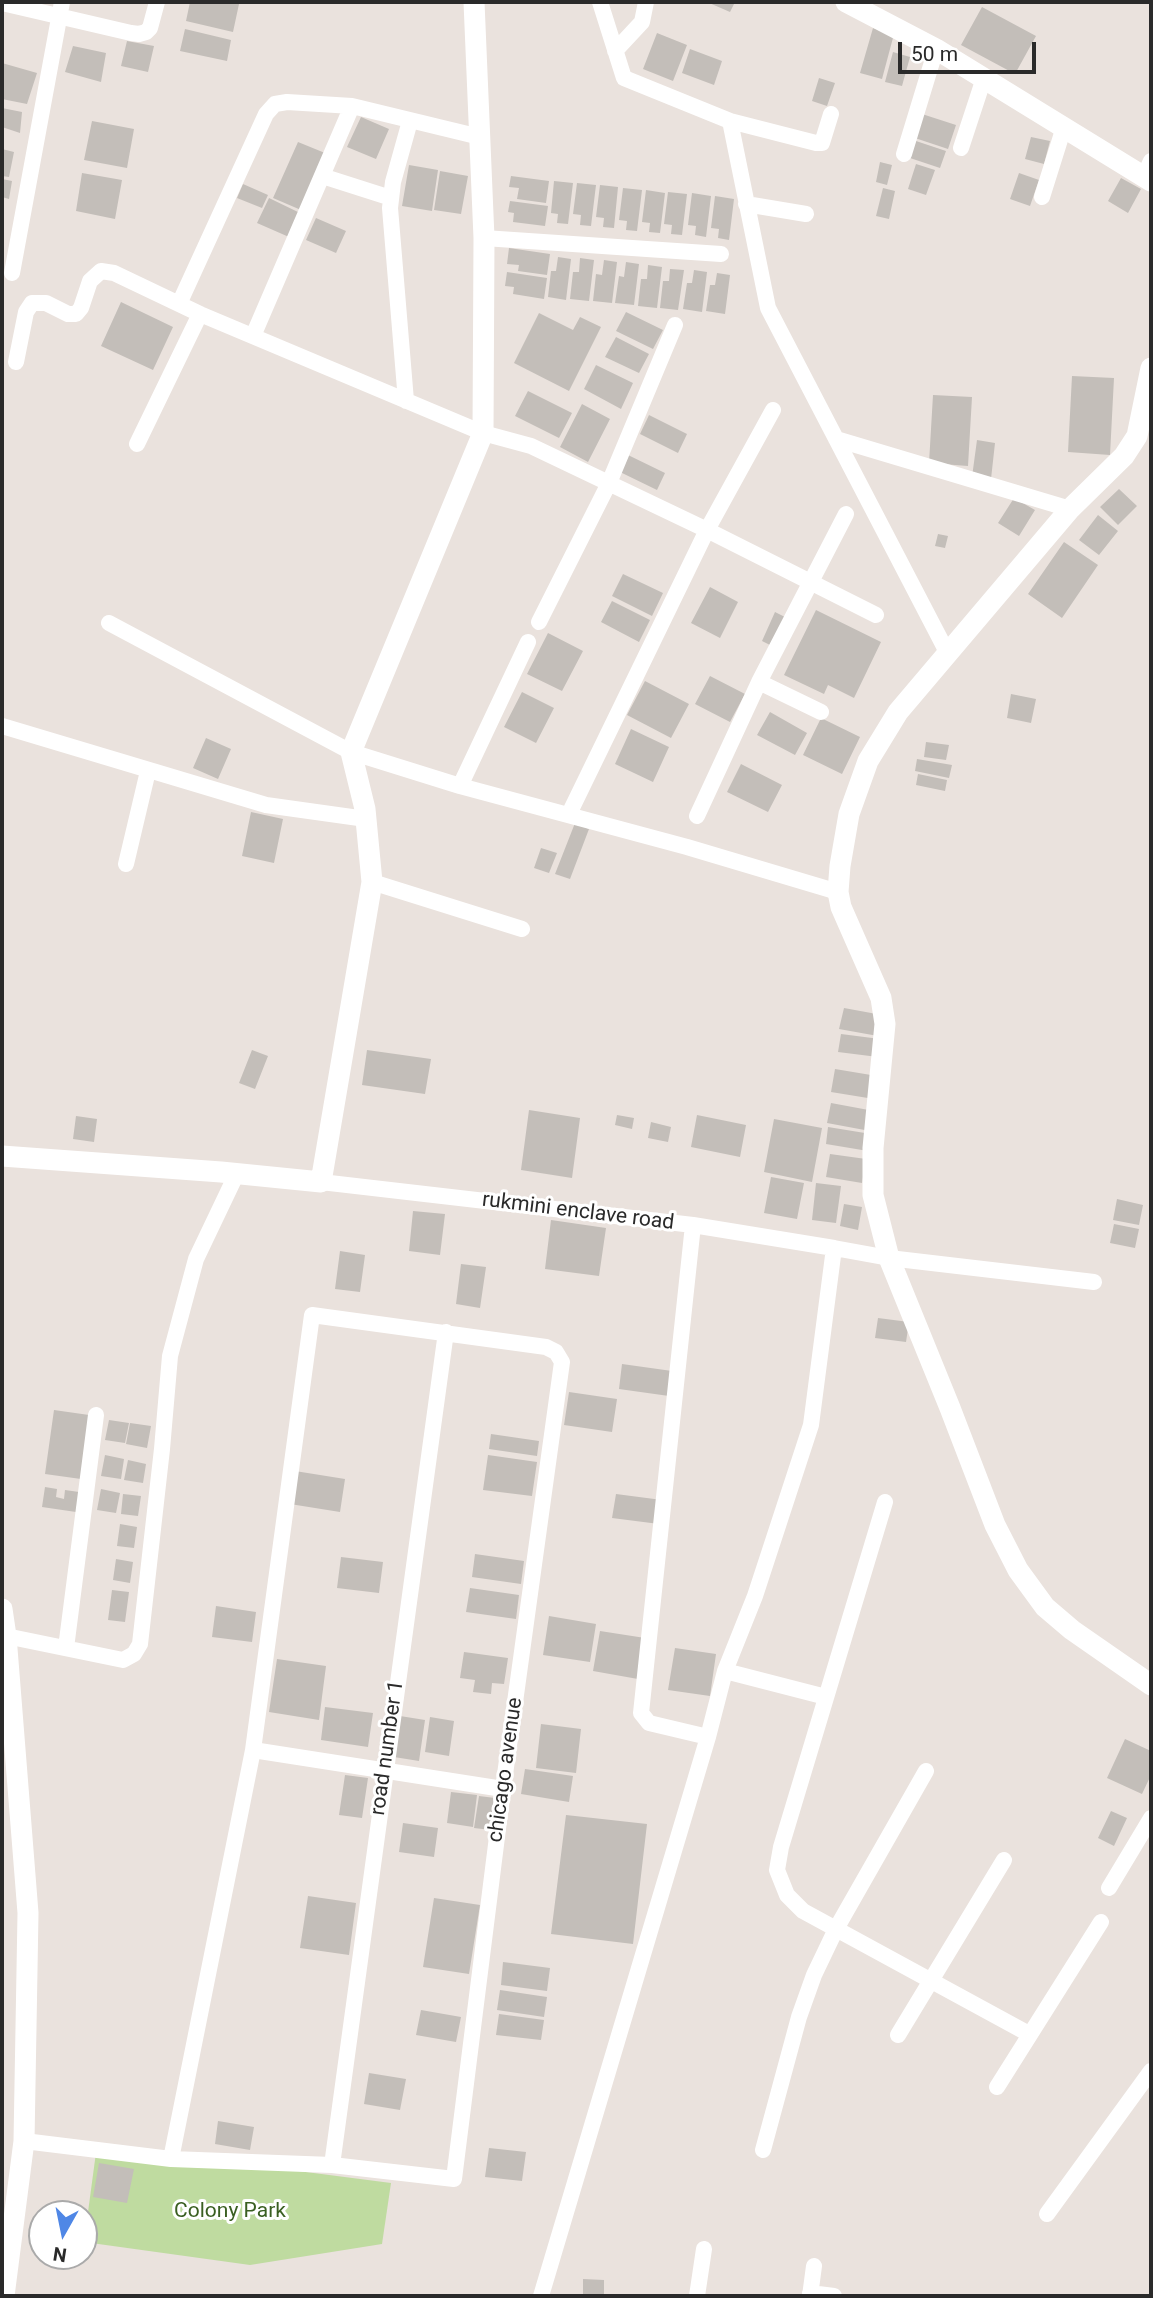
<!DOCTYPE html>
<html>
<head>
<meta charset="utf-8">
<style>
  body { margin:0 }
  #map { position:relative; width:1153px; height:2298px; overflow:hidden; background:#eae2dd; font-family:Roboto,sans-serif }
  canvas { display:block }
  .frame { position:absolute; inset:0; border:4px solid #2a2a2a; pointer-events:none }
  .north { position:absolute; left:28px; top:2200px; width:70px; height:70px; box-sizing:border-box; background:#fff; border:2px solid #aaa; border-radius:50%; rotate:189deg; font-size:19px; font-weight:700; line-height:28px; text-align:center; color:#2a2a2a }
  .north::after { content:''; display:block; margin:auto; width:24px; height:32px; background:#4f87e6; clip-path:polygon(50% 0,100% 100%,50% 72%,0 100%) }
  .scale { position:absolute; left:898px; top:42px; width:138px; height:32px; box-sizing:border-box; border:4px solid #2a2a2a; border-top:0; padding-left:9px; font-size:21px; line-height:24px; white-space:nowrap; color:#2a2a2a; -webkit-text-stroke:5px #fff; paint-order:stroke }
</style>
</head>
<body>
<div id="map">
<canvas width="1153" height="2298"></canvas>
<div class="frame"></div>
<div class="north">N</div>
<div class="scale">50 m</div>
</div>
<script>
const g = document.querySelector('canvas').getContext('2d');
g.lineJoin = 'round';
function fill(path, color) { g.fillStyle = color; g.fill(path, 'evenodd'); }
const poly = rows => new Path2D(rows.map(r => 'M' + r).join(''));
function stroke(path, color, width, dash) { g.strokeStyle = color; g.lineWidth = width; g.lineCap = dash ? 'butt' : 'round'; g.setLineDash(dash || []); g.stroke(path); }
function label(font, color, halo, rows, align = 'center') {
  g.font = font + ' Roboto,sans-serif'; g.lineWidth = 6; g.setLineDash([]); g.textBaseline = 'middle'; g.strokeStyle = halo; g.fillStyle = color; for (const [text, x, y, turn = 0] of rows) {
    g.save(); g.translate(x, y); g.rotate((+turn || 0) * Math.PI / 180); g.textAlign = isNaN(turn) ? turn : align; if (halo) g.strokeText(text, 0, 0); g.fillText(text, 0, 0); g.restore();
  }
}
fill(poly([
  [97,2145,391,2183,382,2244,250,2265,84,2242]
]), '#bfdba0');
fill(poly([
  [190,2,227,2,239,4,233,32,186,21],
  [707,2,735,2,730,12],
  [982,7,1036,36,1015,74,961,45],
  [873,28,894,34,882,79,860,73],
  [185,29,231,40,227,61,180,51],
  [657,33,687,45,673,81,643,69],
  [127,41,154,46,148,72,121,66],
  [73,46,106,53,101,82,65,72],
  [690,49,722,61,714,85,682,73],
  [893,52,910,57,902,86,885,82],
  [2,63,37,73,27,104,2,99],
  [819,78,835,83,827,106,812,101],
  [2,108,22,112,20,133,2,127],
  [922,114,956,125,948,149,915,138],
  [361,117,389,129,376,159,347,147],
  [92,121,134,129,127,168,84,160],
  [1031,137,1050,141,1044,164,1025,159],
  [916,141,946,151,940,168,910,158],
  [298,142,325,153,301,210,273,198],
  [2,149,14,152,9,177,2,176],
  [880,162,892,165,887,185,876,182],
  [916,164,935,170,926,195,908,189],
  [409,165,438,170,432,211,402,206],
  [440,171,468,176,461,214,434,210],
  [82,173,122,180,115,219,76,211],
  [1019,173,1039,180,1030,206,1010,199],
  [511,176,549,181,546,203,517,199,519,188,509,187],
  [1121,178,1141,189,1128,213,1108,201],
  [2,179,12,181,9,199,2,197],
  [554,181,573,183,568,224,557,223,558,214,551,213],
  [577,183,596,185,591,226,580,225,581,215,573,214],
  [243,184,268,195,262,208,237,198],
  [600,185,618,187,614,228,603,227,604,218,596,217],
  [623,188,642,190,637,231,626,230,627,221,619,220],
  [883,188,895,191,889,219,876,216],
  [646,190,665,193,660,233,649,232,650,223,642,222],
  [668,192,687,194,682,235,671,234,672,225,664,224],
  [692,193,711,196,706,237,695,235,696,226,688,225],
  [715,196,734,199,729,240,718,238,719,229,711,228],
  [269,198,300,213,289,237,257,223],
  [510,201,548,206,545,226,513,222,514,213,508,212],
  [316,218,346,231,336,253,306,240],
  [509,248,550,254,547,275,518,271,519,265,507,264],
  [558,257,571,259,566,300,548,297,551,271,556,271],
  [580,258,594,260,589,301,570,299,573,272,579,272],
  [604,260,617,262,612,303,593,301,596,274,602,275],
  [626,262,639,264,634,305,615,303,619,276,624,277],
  [648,265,662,267,657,308,638,306,641,279,647,279],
  [670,269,684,270,678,310,660,308,663,281,669,281],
  [694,270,707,272,702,312,683,309,687,283,692,283],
  [507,272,547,278,544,299,513,294,514,287,505,286],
  [717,273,730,275,725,314,706,311,710,285,715,285],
  [121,302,173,327,153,370,101,346],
  [626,312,663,330,653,349,616,331],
  [539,313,573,330,580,317,601,327,569,391,514,363],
  [616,337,649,354,639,373,605,357],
  [596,365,633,383,621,409,584,389],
  [1072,376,1114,378,1110,455,1068,452],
  [528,391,572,413,559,438,515,416],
  [933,395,972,397,968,466,929,463],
  [582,404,610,419,588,462,560,447],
  [649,415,687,434,678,453,640,434],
  [977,440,995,443,991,479,972,477],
  [628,455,665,473,657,490,620,472],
  [1119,489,1137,506,1118,525,1100,507],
  [1014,498,1035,510,1019,536,998,523],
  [1098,515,1118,531,1099,555,1079,540],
  [938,534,948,536,945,548,935,546],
  [1064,542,1098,565,1062,618,1028,594],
  [623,574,663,593,652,616,612,596],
  [710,587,738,602,720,638,691,623],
  [612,601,650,620,639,642,601,622],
  [816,610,881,642,854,698,828,685,824,694,784,675],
  [775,612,785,617,772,646,762,641],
  [548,633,583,651,562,691,527,674],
  [710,676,745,694,730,722,695,704],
  [645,681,689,704,671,738,627,715],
  [522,692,554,708,536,743,504,727],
  [1011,694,1036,699,1031,723,1007,718],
  [770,712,807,733,795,755,757,735],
  [821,718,860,737,842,774,803,755],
  [631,729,669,747,653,782,615,764],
  [206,738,231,749,218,779,193,768],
  [926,742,949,745,946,760,924,757],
  [917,759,952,765,949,778,915,771],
  [741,764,782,785,768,812,727,792],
  [918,774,947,780,945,791,916,785],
  [251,812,283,819,274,863,242,856],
  [575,823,589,829,570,879,555,874],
  [541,848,557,853,549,873,534,868],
  [844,1008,882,1015,878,1036,839,1029],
  [841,1034,880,1039,878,1057,838,1052],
  [252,1050,268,1056,255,1089,239,1083],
  [367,1050,431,1059,425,1094,362,1085],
  [835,1069,877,1076,874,1099,831,1092],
  [831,1103,874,1111,870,1131,827,1123],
  [529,1110,580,1118,572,1178,521,1170],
  [617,1115,634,1118,632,1129,615,1125],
  [697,1115,746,1125,740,1157,691,1147],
  [76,1116,97,1119,94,1142,73,1139],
  [774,1119,822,1128,812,1182,764,1172],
  [651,1122,671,1127,668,1142,648,1138],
  [828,1127,871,1134,868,1151,826,1144],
  [830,1154,866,1159,862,1183,826,1177],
  [771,1177,804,1183,797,1219,764,1213],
  [816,1183,841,1186,836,1223,812,1220],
  [1117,1199,1143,1205,1139,1225,1113,1220],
  [844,1204,862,1207,858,1230,840,1226],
  [413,1211,445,1214,440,1255,409,1251],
  [551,1220,606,1228,599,1276,545,1269],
  [1114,1224,1139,1229,1135,1248,1110,1243],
  [340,1251,365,1255,360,1292,335,1289],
  [461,1264,486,1267,480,1308,456,1304],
  [878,1318,909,1322,906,1342,875,1338],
  [622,1364,672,1371,669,1396,619,1389],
  [569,1392,617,1399,612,1432,564,1425],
  [54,1410,89,1415,81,1479,45,1474],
  [109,1420,129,1423,125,1443,105,1440],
  [130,1423,151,1426,147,1448,126,1444],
  [491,1434,539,1441,537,1456,489,1449],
  [105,1455,124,1459,121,1479,101,1476],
  [488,1455,537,1462,532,1496,483,1490],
  [128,1460,146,1464,143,1483,124,1480],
  [295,1471,345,1479,340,1512,290,1504],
  [45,1487,57,1489,56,1497,64,1499,65,1490,79,1492,76,1512,42,1507],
  [101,1489,120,1493,116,1513,97,1510],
  [123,1494,141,1496,138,1516,121,1514],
  [616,1494,662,1500,659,1524,612,1518],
  [120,1524,137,1527,134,1548,117,1546],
  [475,1554,524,1561,521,1584,472,1577],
  [341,1557,383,1562,379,1593,337,1588],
  [116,1559,133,1562,130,1583,113,1580],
  [470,1588,519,1595,516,1619,466,1612],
  [112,1590,129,1592,125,1622,108,1620],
  [216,1606,256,1612,252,1642,212,1637],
  [549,1616,596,1624,590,1662,543,1655],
  [600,1631,645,1638,638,1679,593,1671],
  [675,1648,716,1654,710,1696,668,1690],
  [464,1652,508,1658,504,1684,492,1683,491,1694,473,1692,475,1680,460,1678],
  [277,1659,326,1666,319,1720,269,1712],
  [325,1707,373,1713,368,1747,321,1740],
  [400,1716,425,1720,419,1761,394,1757],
  [430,1717,454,1721,449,1756,425,1752],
  [541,1724,581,1729,576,1773,536,1768],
  [1125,1739,1151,1751,1151,1775,1142,1794,1107,1778],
  [525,1769,573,1776,569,1802,521,1794],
  [345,1775,368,1778,362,1818,339,1815],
  [451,1792,477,1795,473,1827,447,1823],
  [479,1796,495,1798,491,1830,474,1828],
  [1111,1811,1127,1818,1114,1846,1098,1838],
  [566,1815,647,1824,633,1944,551,1934],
  [403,1823,438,1828,434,1857,399,1852],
  [308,1896,356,1903,349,1955,300,1948],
  [434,1898,480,1905,469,1974,423,1967],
  [503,1962,550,1968,547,1991,501,1985],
  [500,1990,547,1997,544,2017,497,2010],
  [421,2010,461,2017,456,2042,416,2035],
  [499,2014,544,2020,541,2040,496,2035],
  [369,2073,406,2079,400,2110,364,2104],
  [218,2121,254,2127,250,2150,215,2144],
  [489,2148,526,2152,522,2181,485,2177],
  [99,2163,134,2169,127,2203,93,2197],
  [583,2279,604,2280,604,2296,583,2296]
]), '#c3beb9');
stroke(poly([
  [600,2,624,78,730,121,768,308,948,654],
  [2,3,131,33,139,34,146,32,150,28,157,2],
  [615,51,642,22,646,2],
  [730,121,816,143,822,143,831,114],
  [961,148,984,78],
  [904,154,936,49],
  [322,176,391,198],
  [1144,176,1151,161],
  [1042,197,1064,127],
  [746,204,806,214],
  [484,238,721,254],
  [12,273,62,2],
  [179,304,266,114,275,104,287,102,352,106,480,137],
  [253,336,352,106],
  [16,362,26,312,32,303,46,303,68,314,76,314,81,308,90,281,101,271,114,273,200,314,483,433,531,446,707,530,876,615],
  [406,401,390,208,393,182,410,121],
  [836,439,1070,509],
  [137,444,200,314],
  [539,622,609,483,675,325],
  [109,623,351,752,460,786,687,847,838,892],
  [759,682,821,712],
  [2,726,266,805,366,819],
  [460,786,528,642],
  [569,814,707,530,773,410],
  [697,816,759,682,846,514],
  [126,864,148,771],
  [372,882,522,929],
  [321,1182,693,1225,834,1248],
  [693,1225,641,1713,649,1723,708,1737],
  [885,1502,781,1847,777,1870,787,1895,803,1911,1029,2034],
  [6,1636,123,1660,134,1654,140,1644,162,1449,170,1356,196,1259,237,1173],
  [66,1648,96,1415],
  [725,1671,826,1697],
  [253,1750,503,1789],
  [1109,1888,1151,1818],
  [898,2035,1004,1860],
  [997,2087,1101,1922],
  [24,2141,171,2159,332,2165,454,2179,503,1789,562,1362,556,1352,546,1347,312,1315,253,1750,171,2159],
  [763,2150,799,2017,814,1975,836,1929,926,1771],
  [332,2165,446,1332],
  [1047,2214,1151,2071],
  [810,2293,834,2296],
  [541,2296,708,1737,725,1671,755,1596,811,1425,834,1248,889,1258,1094,1282],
  [697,2296,704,2249],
  [810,2296,814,2266]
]), '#fff', 16);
stroke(poly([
  [846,2,936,49,1151,181],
  [1151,368,1137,436,1124,456,1070,509,898,712,868,761,849,814,840,866,838,892,841,907,881,998,885,1024,873,1148,873,1195,889,1258,950,1408,995,1525,1018,1570,1045,1607,1072,1630,1151,1685],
  [2,1156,221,1172,321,1182,372,882,365,809,351,752,483,433,484,238,474,2],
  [2,1609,6,1636,28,1913,24,2141,4,2296]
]), '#fff', 21);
label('21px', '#2a2a2a', '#fff', [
  ["rukmini enclave road",578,1212,7],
  ["road number 1",388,1748,-82],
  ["chicago avenue",506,1770,-82]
]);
label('21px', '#3a5f22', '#fff', [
  ["Colony Park",230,2212]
]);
</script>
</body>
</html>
